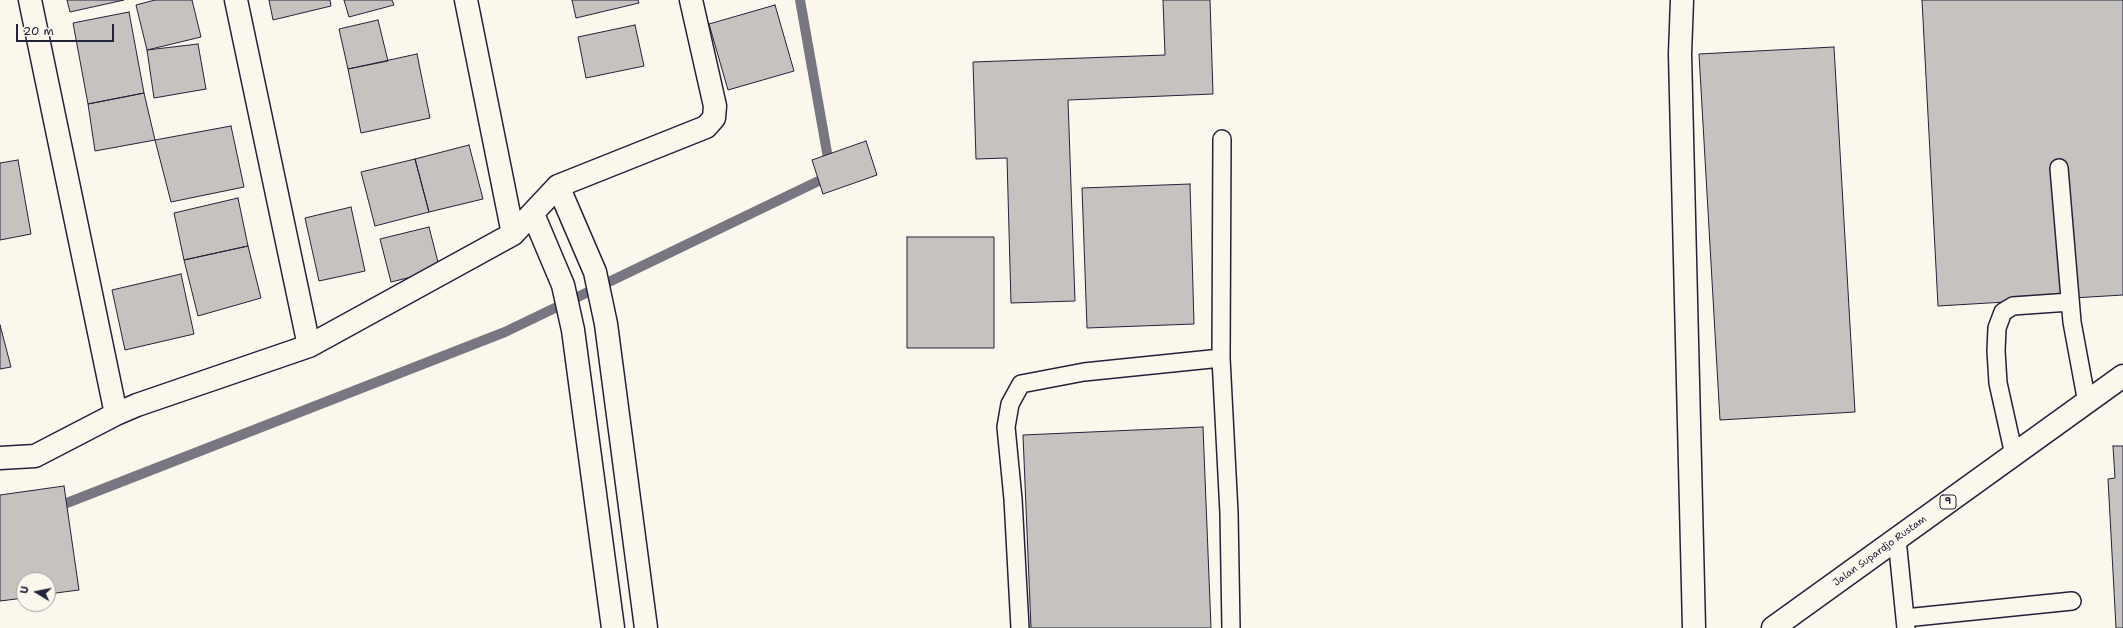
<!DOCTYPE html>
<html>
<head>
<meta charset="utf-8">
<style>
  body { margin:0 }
  #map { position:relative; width:2123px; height:628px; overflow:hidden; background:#fbf7ec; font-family:"Shantell Sans",sans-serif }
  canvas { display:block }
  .north { position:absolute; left:16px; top:572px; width:40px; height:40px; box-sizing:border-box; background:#fbf7ec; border:1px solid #a4a2a5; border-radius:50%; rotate:280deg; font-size:11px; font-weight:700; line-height:16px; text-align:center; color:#22223b }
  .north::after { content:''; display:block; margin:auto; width:14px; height:18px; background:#22223b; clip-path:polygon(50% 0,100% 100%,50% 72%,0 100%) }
  .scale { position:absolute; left:16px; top:24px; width:98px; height:18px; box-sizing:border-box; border:2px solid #22223b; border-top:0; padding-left:5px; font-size:12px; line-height:14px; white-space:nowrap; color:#22223b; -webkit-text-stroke:3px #fbf7ec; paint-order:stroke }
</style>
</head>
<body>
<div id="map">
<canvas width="2123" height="628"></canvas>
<div class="north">U</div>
<div class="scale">20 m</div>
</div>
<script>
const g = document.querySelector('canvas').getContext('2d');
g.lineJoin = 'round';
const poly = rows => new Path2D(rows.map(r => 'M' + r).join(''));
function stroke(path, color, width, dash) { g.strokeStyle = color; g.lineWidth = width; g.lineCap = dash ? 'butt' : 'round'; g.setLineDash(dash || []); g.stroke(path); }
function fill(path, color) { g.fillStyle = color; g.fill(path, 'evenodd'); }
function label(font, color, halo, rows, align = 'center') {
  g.font = font + ' "Shantell Sans",sans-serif'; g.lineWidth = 3; g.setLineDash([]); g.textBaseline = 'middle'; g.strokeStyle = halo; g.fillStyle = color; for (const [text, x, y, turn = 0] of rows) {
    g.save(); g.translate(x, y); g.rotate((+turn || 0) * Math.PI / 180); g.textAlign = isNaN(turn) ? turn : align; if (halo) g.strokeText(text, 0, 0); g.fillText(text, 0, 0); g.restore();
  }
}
stroke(poly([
  [54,508,505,332,831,175,800,0]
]), '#787681', 10);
const building = poly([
  [67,0,124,0,70,12,67,0],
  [155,0,192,0,201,37,147,50,136,5,155,0],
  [269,0,330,0,331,6,273,20,269,0],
  [344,0,392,0,394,5,349,17,344,0],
  [572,0,638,0,639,3,576,18,572,0],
  [1163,0,1210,0,1213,94,1068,100,1075,301,1011,303,1007,158,976,159,973,62,1165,55,1163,0],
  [1922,0,2123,0,2123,295,1938,306,1922,0],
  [775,5,794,71,728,90,709,24,775,5],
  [129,12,144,93,88,104,73,23,129,12],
  [378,20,388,61,348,69,339,29,378,20],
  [635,25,644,66,586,78,578,37,635,25],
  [198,44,206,89,154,98,147,50,198,44],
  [1834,47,1855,412,1720,420,1699,54,1834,47],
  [417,54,430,118,361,133,348,69,417,54],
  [144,93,155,140,95,151,88,104,144,93],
  [231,126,244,187,171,202,155,140,231,126],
  [866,141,877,175,823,194,812,160,866,141],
  [469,145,483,199,429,212,415,159,469,145],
  [415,159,429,212,375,226,361,172,415,159],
  [18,160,31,234,0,240,0,163,18,160],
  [1190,184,1194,324,1087,328,1082,188,1190,184],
  [238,198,248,246,184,260,174,213,238,198],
  [351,207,365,271,319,281,305,218,351,207],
  [429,227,440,270,391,282,380,239,429,227],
  [907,237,994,237,994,348,907,348,907,237],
  [248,246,261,298,198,316,184,260,248,246],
  [181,274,194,334,125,350,112,290,181,274],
  [0,325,11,367,0,369,0,325],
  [1203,427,1211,628,1031,628,1023,435,1203,427],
  [2113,446,2123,446,2123,628,2116,628,2108,479,2115,478,2113,446],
  [64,486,79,590,48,594,48,580,24,580,24,598,0,601,0,495,64,486]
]);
fill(building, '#c6c2c0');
stroke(building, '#22223b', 1);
const service = poly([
  [2059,168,2072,322,2087,403],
  [1221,358,1222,139],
  [2014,455,1998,383,1996,351,1997,328,2003,312,2013,306,2070,302],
  [1897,539,1906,628],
  [1905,618,2072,601],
  [1020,628,1013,499,1006,427,1010,404,1021,384,1084,372,1221,358,1229,513,1231,628]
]);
const minor = poly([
  [30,0,116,414],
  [236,0,309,346],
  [466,0,513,234],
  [1682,0,1680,54,1694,628],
  [558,186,595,272,606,324,646,628],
  [533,214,563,285,573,330,613,628],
  [0,458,35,456,116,414,137,405,309,346,513,234,558,186,706,127,714,118,715,106,691,0]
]);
const trunk = poly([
  [1773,628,2123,376]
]);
stroke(service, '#22223b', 20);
stroke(minor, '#22223b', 25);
stroke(trunk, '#22223b', 25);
stroke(service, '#fbf7ec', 17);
stroke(minor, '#fbf7ec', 22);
stroke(trunk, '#fbf7ec', 22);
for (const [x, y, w] of [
  [1948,502,16]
]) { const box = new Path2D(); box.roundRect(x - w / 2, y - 7, w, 14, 3); g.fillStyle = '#fbf7ec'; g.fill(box); stroke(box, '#22223b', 1); }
label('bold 9px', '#22223b', null, [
  ["9",1948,502]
]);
label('10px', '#22223b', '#fbf7ec', [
  ["Jalan Supardjo Rustam",1880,551,-36]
]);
</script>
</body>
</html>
